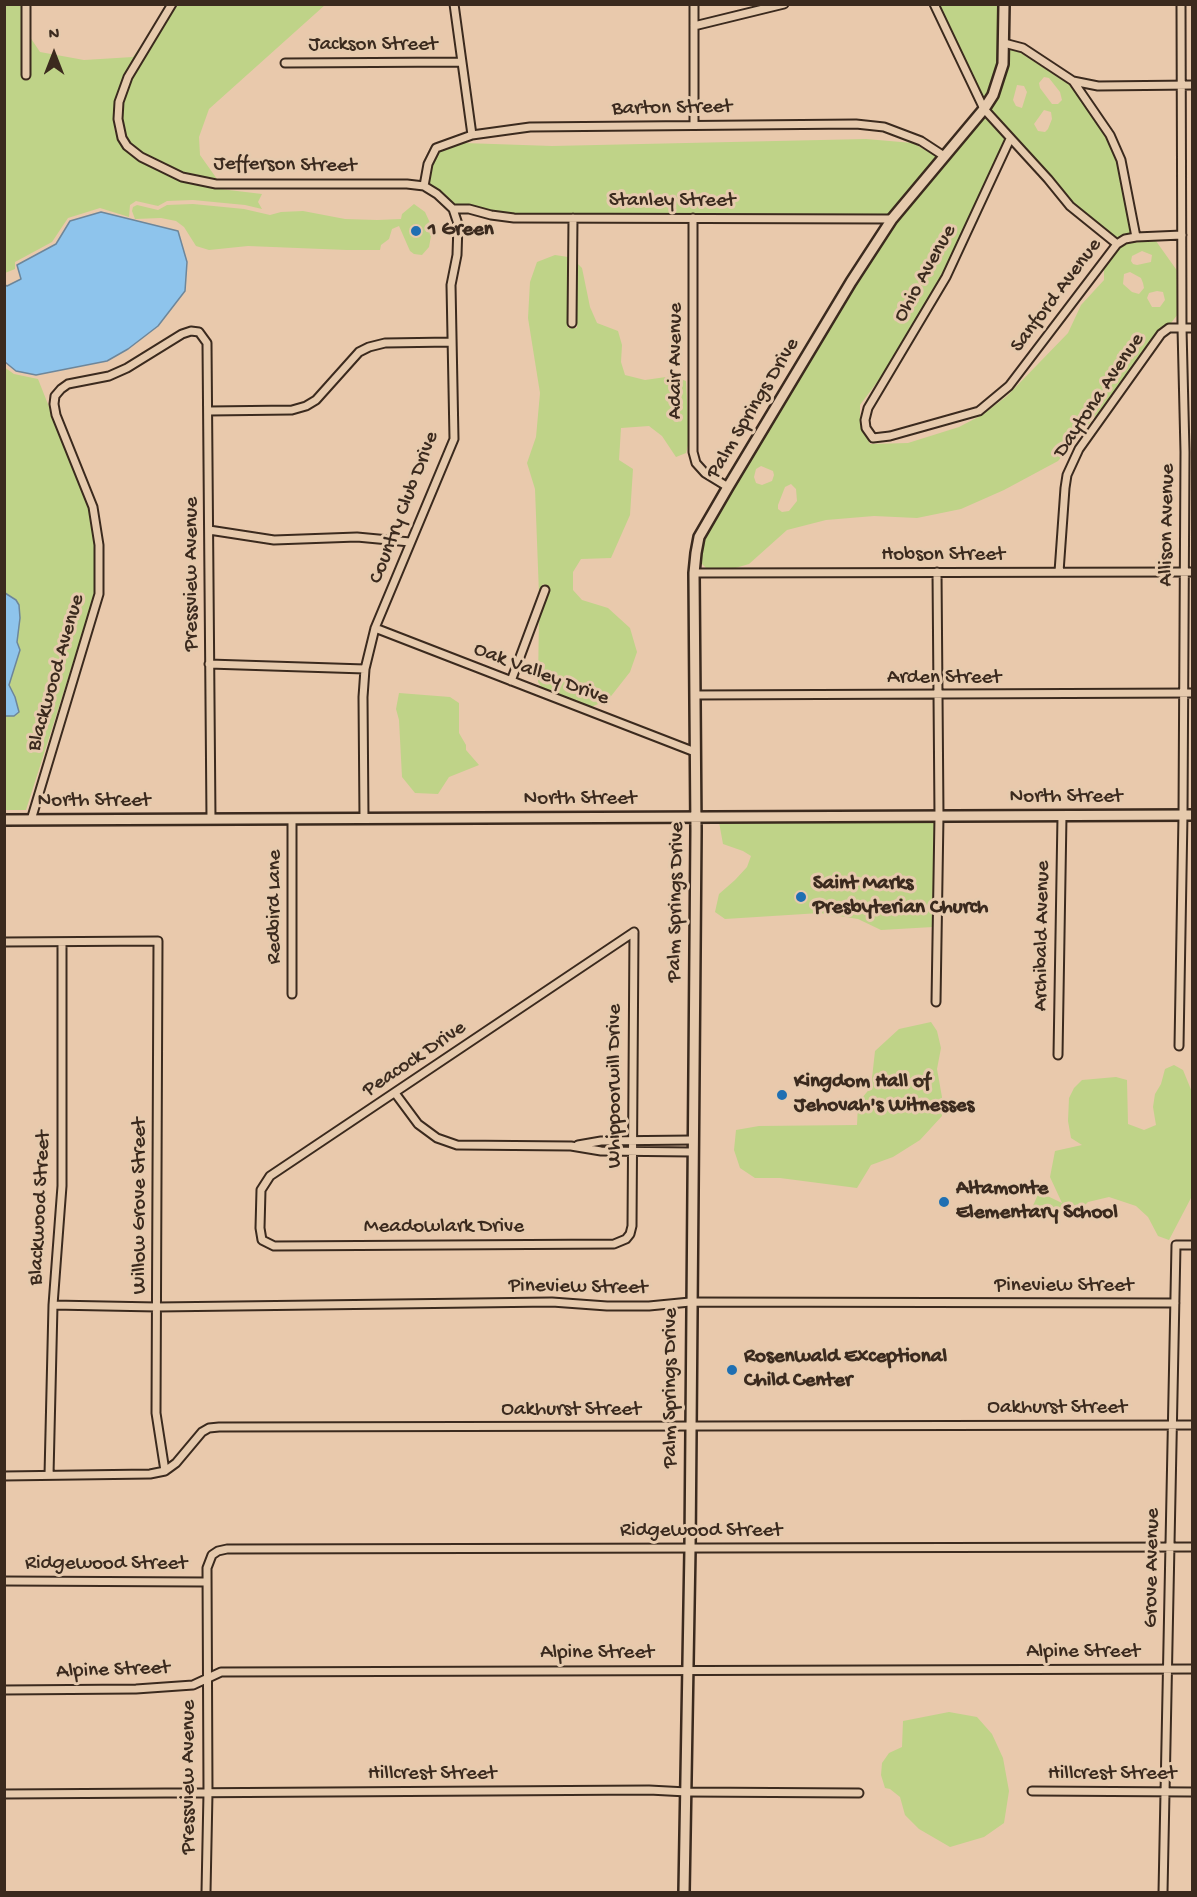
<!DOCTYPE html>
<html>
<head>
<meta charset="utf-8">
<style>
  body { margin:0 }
  #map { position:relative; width:1197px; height:1897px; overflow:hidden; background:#e9c9ac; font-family:"Gochi Hand",sans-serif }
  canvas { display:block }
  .frame { position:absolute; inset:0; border:6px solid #3b2a1e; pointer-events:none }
  .north { position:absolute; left:24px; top:24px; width:60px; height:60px; -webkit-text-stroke:4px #e6caad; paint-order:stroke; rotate:0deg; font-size:16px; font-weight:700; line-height:24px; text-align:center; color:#3b2a1e }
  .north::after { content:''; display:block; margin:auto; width:21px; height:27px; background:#3b2a1e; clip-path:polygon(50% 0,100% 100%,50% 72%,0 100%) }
</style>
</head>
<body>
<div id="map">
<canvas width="1197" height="1897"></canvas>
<div class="frame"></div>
<div class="north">N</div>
</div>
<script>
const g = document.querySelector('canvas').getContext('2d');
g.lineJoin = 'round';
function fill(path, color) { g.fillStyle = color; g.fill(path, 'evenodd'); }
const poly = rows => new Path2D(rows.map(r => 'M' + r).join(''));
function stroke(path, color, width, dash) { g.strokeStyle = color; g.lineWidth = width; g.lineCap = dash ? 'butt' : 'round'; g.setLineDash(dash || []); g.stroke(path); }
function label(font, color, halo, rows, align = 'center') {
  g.font = font + ' "Gochi Hand",sans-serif'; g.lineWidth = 6; g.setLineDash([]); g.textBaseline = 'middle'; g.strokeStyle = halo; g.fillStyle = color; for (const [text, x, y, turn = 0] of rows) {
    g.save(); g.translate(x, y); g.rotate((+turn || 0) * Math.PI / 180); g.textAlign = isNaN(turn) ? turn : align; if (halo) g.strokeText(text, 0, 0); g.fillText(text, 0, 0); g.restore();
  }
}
fill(poly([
  [5,4,22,5,23,80,30,80,30,37,40,52,84,60,133,57,148,36,124,74,115,100,114,129,120,144,139,161,180,181,212,188,262,194,258,202,262,209,245,205,193,200,167,201,158,206,136,201,130,205,129,217,100,208,68,218,52,242,15,262,15,269,5,273],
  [177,5,325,5,209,109,199,137,200,155,217,179,183,172,156,161,143,153,130,142,123,127,123,103,132,79],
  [939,5,997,5,1000,10,999,63,989,92,984,100],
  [1008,49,1021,53,1070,85,1107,138,1117,161,1131,233,1117,239,1072,203,1051,176,989,108,1003,82],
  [1044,77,1049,78,1060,92,1062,100,1058,104,1052,104,1040,88,1039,83],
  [1017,85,1024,86,1027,92,1022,108,1016,106,1013,100],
  [1044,110,1051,112,1052,119,1048,129,1045,132,1038,131,1034,124],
  [984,116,1005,140,943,274,884,373,860,405,860,424,870,444,908,443,959,427,982,415,1007,396,1068,333,1081,305,1104,280,1104,268,1120,247,1127,243,1156,241,1178,272,1178,314,1171,323,1158,331,1102,408,1058,461,1004,490,961,509,917,518,874,516,826,520,787,530,749,564,732,569,707,569,699,561,703,539,708,530,855,285,896,221],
  [1142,251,1152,255,1151,262,1137,265,1133,264,1131,261,1132,256],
  [1130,272,1141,278,1143,283,1144,288,1139,294,1132,292,1123,284,1124,274],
  [1157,291,1163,292,1165,300,1160,307,1152,307,1147,298,1149,293],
  [761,466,773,471,774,475,772,481,762,485,756,483,754,477,756,469],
  [791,484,796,489,797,501,789,511,782,512,778,509,778,505,785,487],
  [866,139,913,143,937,157,890,214,514,213,491,211,470,204,455,204,440,190,429,184,432,166,439,152,464,143,552,146],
  [193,204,244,209,270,215,281,212,303,211,345,219,377,220,401,219,402,214,414,204,425,212,431,225,431,236,429,247,422,255,414,254,410,251,399,226,392,229,389,239,381,245,380,250,347,250,248,246,209,250,196,246,184,227,176,221,161,218,135,219,132,211,133,207,137,205,158,210,167,205],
  [555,255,568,257,568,328,577,328,577,263,582,268,590,307,597,323,618,331,622,345,621,362,625,375,645,380,673,376,686,381,689,442,686,453,676,457,662,436,649,426,621,428,619,460,633,469,630,515,611,558,581,559,573,572,573,590,582,600,608,608,630,628,637,652,630,672,608,700,591,707,542,688,538,682,539,618,550,588,543,584,539,594,535,489,527,463,536,437,540,393,528,318,530,282,537,262],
  [4,367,14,374,38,379,89,508,95,544,94,597,26,810,4,810],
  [399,693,450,697,459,703,459,733,466,745,466,750,479,765,449,777,438,794,415,793,402,777,399,720,396,709],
  [935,821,933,927,881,930,858,919,820,913,725,919,715,912,719,894,735,880,747,867,751,856,743,851,723,844,719,822],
  [931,1022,937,1031,941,1048,937,1069,942,1097,942,1116,920,1140,893,1157,871,1165,857,1188,780,1178,755,1178,740,1168,734,1150,736,1130,759,1126,857,1125,858,1103,871,1087,875,1051,899,1029],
  [1174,1065,1183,1070,1192,1092,1192,1196,1169,1240,1158,1236,1148,1217,1136,1206,1109,1197,1088,1202,1080,1210,1065,1205,1058,1221,1032,1208,1039,1192,1062,1203,1050,1177,1055,1151,1082,1145,1071,1138,1068,1121,1069,1098,1074,1088,1082,1080,1116,1077,1127,1080,1128,1124,1144,1130,1156,1125,1153,1107,1155,1094,1161,1084,1165,1069],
  [949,1712,977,1717,992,1734,1003,1758,1009,1791,1004,1823,984,1837,950,1847,919,1829,905,1815,900,1797,890,1789,885,1788,881,1775,882,1763,889,1753,902,1747,903,1721]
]), '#bfd388');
const water = poly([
  [101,212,178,231,187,262,185,291,158,326,128,349,107,361,36,375,16,371,5,362,5,285,7,286,21,279,17,265,56,244,70,221,101,212],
  [5,593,16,600,19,605,20,618,17,642,20,650,9,685,15,697,19,712,14,716,5,716,5,593]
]);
fill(water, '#8ec4ec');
stroke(water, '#6d869a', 1.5);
const street = poly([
  [26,4,26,75],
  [172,4,128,77,119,102,118,119,122,138,127,146,141,157,182,177,216,184,407,184,424,186,437,194,453,209,458,224,457,255,451,285,454,439,375,628,365,669,363,697,364,818],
  [454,4,472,135],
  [934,4,984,109,1048,179,1070,206,1117,244],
  [694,26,784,4],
  [1004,43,1023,48,1073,81,1098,86,1192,85],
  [285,63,461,62],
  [1073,81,1110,135,1121,160,1136,237],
  [694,125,694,4],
  [1010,139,946,277,868,408,865,420,866,428,873,438,890,436,979,411,1009,386,1117,244,1125,239,1136,237,1182,235],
  [424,186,428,164,436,148,472,135,530,127,856,124,884,127,921,141,944,156],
  [453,209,469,209,491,215,514,218,892,219],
  [693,218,693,452,696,463,705,473,728,487],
  [572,323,573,218],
  [209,411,292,410,306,406,316,400,359,352,369,347,385,343,451,342],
  [209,530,274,540,357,537,410,542],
  [1059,572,1065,488,1067,475,1079,449,1161,334,1169,328,1192,328],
  [694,573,1192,572],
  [375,628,695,752],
  [209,664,365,669],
  [511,681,545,590],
  [695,695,1192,693],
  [31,820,99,594,99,545,93,507,56,415,54,404,55,396,61,389,68,384,109,376,127,368,182,334,191,331,199,332,207,343,211,819],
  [634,932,632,1226,630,1234,626,1239,614,1244,274,1246,262,1240,260,1228,261,1190,270,1176,634,932],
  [4,942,158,941,156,1413,165,1471],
  [292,994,292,819],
  [936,1002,939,816,937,572],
  [1179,1046,1183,815,1185,452,1182,328,1181,4],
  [1058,1055,1062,816],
  [395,1093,418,1124,437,1138,457,1145,571,1146,601,1151,692,1152],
  [578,1145,601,1141,692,1140],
  [53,1305,157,1307,552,1302,607,1306,649,1306,690,1302,1175,1303],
  [49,1475,53,1305,62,1186,62,942],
  [4,1476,150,1474,165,1471,176,1463,202,1432,209,1428,219,1427,1192,1425],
  [4,1581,206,1582],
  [4,1690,136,1689,193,1685,221,1672,1192,1669],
  [1032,1791,1192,1792],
  [4,1794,649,1790,687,1792,859,1793],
  [206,1892,208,1793,207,1568,212,1555,218,1551,227,1549,1192,1547],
  [1163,1892,1176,1245,1192,1245]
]);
const secondary = poly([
  [4,820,1192,815],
  [684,1892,690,1549,696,831,694,573,696,553,699,537,728,487,851,282,892,219,984,109,993,95,1003,64,1004,4]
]);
stroke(street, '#3b2a1e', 11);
stroke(secondary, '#3b2a1e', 14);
stroke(street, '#e6caad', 7);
stroke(secondary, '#e6caad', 9);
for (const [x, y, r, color] of [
  [416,231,6,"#1f6fb2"],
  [801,897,6,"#1f6fb2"],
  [782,1095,6,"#1f6fb2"],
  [944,1202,6,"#1f6fb2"],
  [732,1370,6,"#1f6fb2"]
]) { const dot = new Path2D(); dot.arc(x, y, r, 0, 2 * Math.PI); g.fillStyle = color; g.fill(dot); stroke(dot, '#e6caad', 2); }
label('21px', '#3b2a1e', '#e6caad', [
  ["Jackson Street",373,46],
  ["Barton Street",672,109,-1],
  ["Jefferson Street",285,166,1],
  ["Stanley Street",672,202],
  ["Ohio Avenue",926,274,-61],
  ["Sanford Avenue",1057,296,-53],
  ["Adair Avenue",677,361,-90],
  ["Daytona Avenue",1100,396,-56],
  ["Palm Springs Drive",754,409,-59],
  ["Country Club Drive",405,508,-69],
  ["Allison Avenue",1168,525,-89],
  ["Hobson Street",943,556],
  ["Pressview Avenue",193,574,-90],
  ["Blackwood Avenue",57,673,-74],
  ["Oak Valley Drive",541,675,21],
  ["Arden Street",944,679],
  ["North Street",1066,798],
  ["North Street",580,800],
  ["North Street",94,802],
  ["Palm Springs Drive",677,902,-89],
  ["Redbird Lane",276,907,-90],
  ["Archibald Avenue",1043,936,-89],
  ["Peacock Drive",415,1060,-34],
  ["Whippoorwill Drive",616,1086,-90],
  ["Willow Grove Street",141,1206,-90],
  ["Blackwood Street",41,1208,-87],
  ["Meadowlark Drive",444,1228],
  ["Pineview Street",1064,1287],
  ["Pineview Street",578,1288,1],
  ["Palm Springs Drive",672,1388,-90],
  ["Oakhurst Street",1057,1409],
  ["Oakhurst Street",571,1411],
  ["Ridgewood Street",701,1532],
  ["Ridgewood Street",106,1565],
  ["Grove Avenue",1153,1568,-89],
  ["Alpine Street",1083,1653],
  ["Alpine Street",597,1654],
  ["Alpine Street",113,1671,-2],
  ["Hillcrest Street",432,1775],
  ["Hillcrest Street",1112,1775],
  ["Pressview Avenue",190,1777,-90]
]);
label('bold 21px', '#3b2a1e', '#e6caad', [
  ["1 Green",428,231],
  ["Saint Marks",813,885],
  ["Presbyterian Church",813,909],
  ["Kingdom Hall of",794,1083],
  ["Jehovah's Witnesses",794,1107],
  ["Altamonte",956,1190],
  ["Elementary School",956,1214],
  ["Rosenwald Exceptional",744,1358],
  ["Child Center",744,1382]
], 'left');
</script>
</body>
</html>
